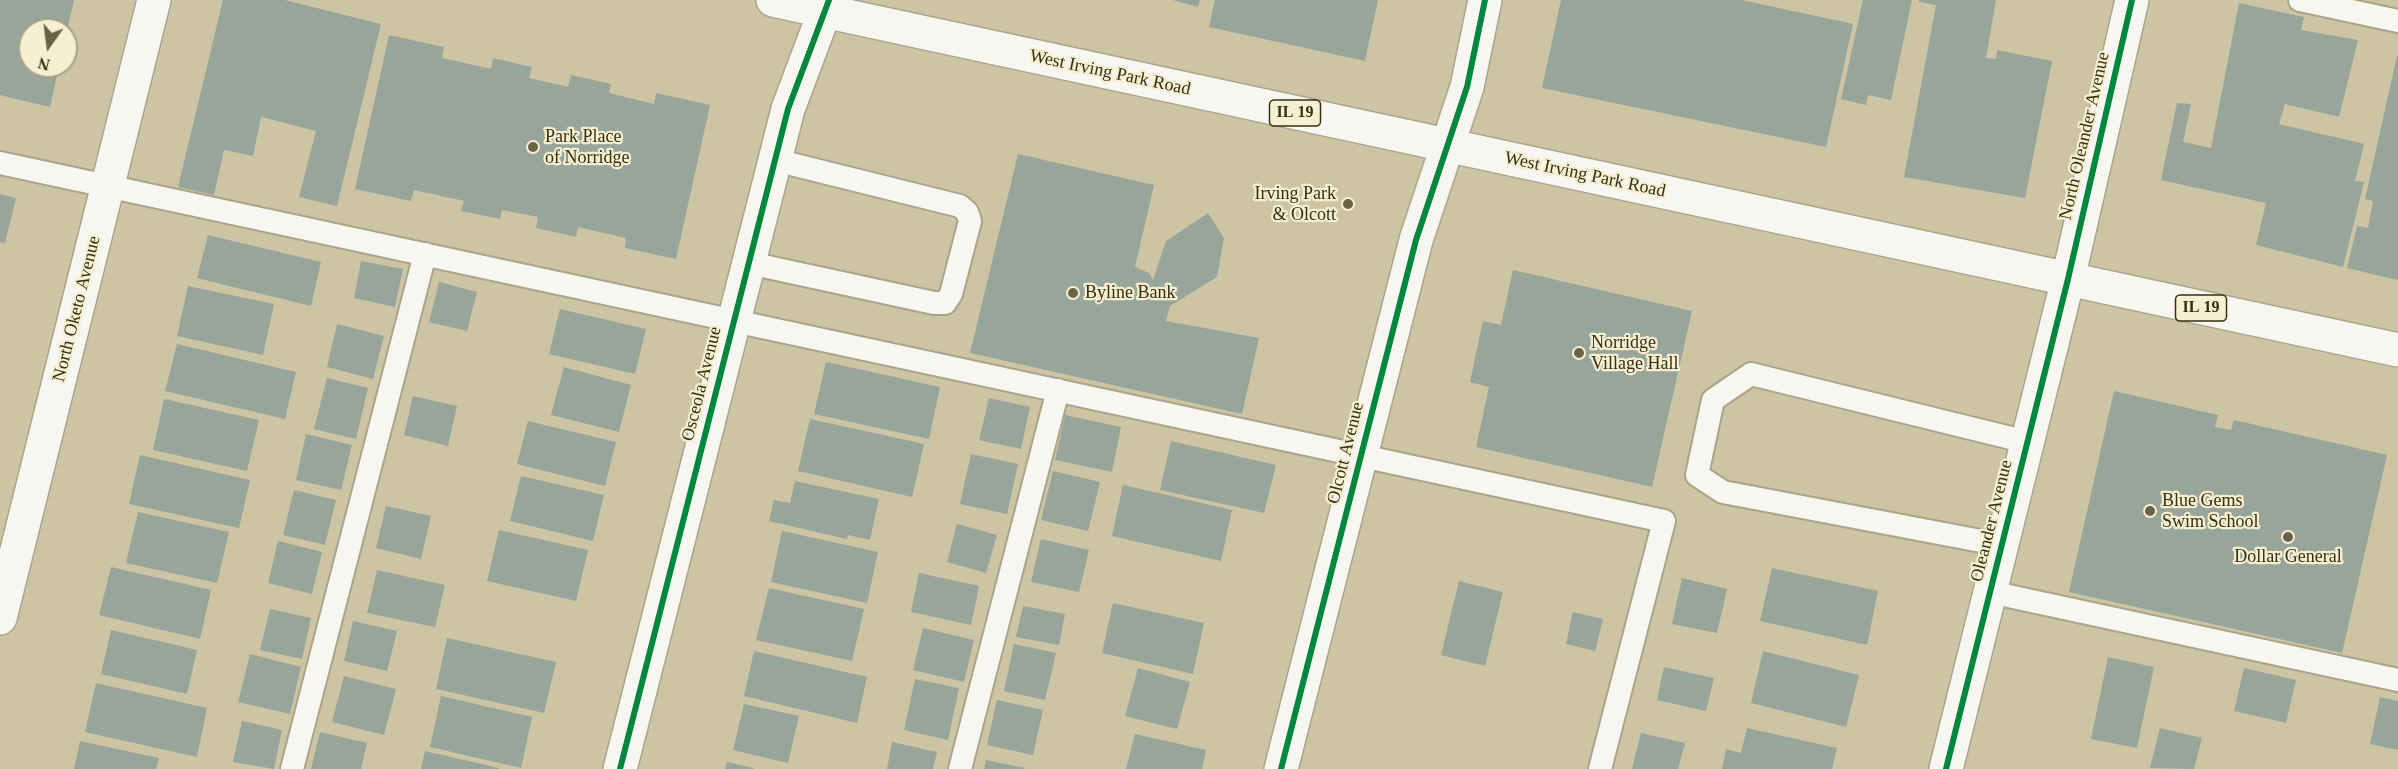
<!DOCTYPE html>
<html>
<head>
<meta charset="utf-8">
<style>
  body { margin:0 }
  #map { position:relative; width:2398px; height:769px; overflow:hidden; background:#ccc4a3; font-family:Georgia,serif }
  canvas { display:block }
  .north { position:absolute; left:18px; top:18px; width:60px; height:60px; box-sizing:border-box; background:#f6efd1; border:2px solid #a9a287; border-radius:50%; rotate:194deg; font-size:16px; font-weight:700; line-height:24px; text-align:center; color:#352f17 }
  .north::after { content:''; display:block; margin:auto; width:21px; height:27px; background:#6a6348; clip-path:polygon(50% 0,100% 100%,50% 72%,0 100%) }
</style>
</head>
<body>
<div id="map">
<canvas width="2398" height="769"></canvas>
<div class="north">N</div>
</div>
<script>
const g = document.querySelector('canvas').getContext('2d');
g.lineJoin = 'round';
function fill(path, color) { g.fillStyle = color; g.fill(path, 'evenodd'); }
const poly = rows => new Path2D(rows.map(r => 'M' + r).join(''));
function stroke(path, color, width, dash) { g.strokeStyle = color; g.lineWidth = width; g.lineCap = dash ? 'butt' : 'round'; g.setLineDash(dash || []); g.stroke(path); }
function label(font, color, halo, rows, align = 'center') {
  g.font = font + ' Georgia,serif'; g.lineWidth = 4.5; g.setLineDash([]); g.textBaseline = 'middle'; g.strokeStyle = halo; g.fillStyle = color; for (const [text, x, y, turn = 0] of rows) {
    g.save(); g.translate(x, y); g.rotate((+turn || 0) * Math.PI / 180); g.textAlign = isNaN(turn) ? turn : align; if (halo) g.strokeText(text, 0, 0); g.fillText(text, 0, 0); g.restore();
  }
}
fill(poly([
  [0,0,74,0,67,30,30,30,30,66,59,66,50,107,0,95],
  [223,0,285,0,381,24,337,206,299,197,316,131,261,117,253,156,224,150,214,195,178,187],
  [1173,0,1200,0,1198,7],
  [1215,0,1378,0,1365,61,1209,27],
  [1561,0,1742,0,1853,24,1826,147,1542,88],
  [1863,0,1912,0,1891,100,1868,95,1866,105,1841,99],
  [1919,0,1996,0,1986,58,1996,59,1997,50,2052,61,2025,198,1904,177,1936,5,1919,2],
  [2239,3,2304,17,2301,30,2358,40,2339,117,2285,104,2279,124,2364,144,2355,181,2364,182,2343,267,2256,245,2266,203,2161,180,2177,103,2191,104,2183,142,2211,148],
  [389,35,444,47,442,58,491,69,493,58,532,67,529,78,568,87,571,75,611,84,609,93,654,104,656,93,710,105,676,259,625,248,626,238,578,227,576,237,536,228,538,217,502,210,500,219,461,211,464,201,414,190,411,201,355,189],
  [2397,56,2398,56,2398,280,2347,268,2357,226,2368,228,2373,201,2365,199],
  [1018,154,1154,185,1135,267,1149,273,1153,280,1166,241,1208,213,1224,238,1217,277,1170,306,1166,321,1259,338,1242,414,970,353],
  [0,194,16,198,5,243,0,242],
  [208,235,321,262,311,306,197,278],
  [361,261,403,269,395,307,354,298],
  [1513,270,1692,311,1652,487,1476,447,1489,387,1470,382,1483,321,1501,325],
  [439,282,477,292,467,331,429,322],
  [188,286,274,304,263,355,177,336],
  [560,309,646,329,635,374,549,354],
  [337,324,384,336,373,379,327,367],
  [177,344,296,372,285,419,165,391],
  [826,362,940,387,929,439,814,414],
  [564,367,631,385,619,432,551,415],
  [327,378,368,388,356,439,314,429],
  [2114,391,2218,415,2215,427,2231,430,2234,420,2387,455,2342,653,2069,592],
  [413,396,457,406,448,446,404,435],
  [989,398,1030,407,1021,449,979,440],
  [164,399,259,420,247,471,153,450],
  [1065,415,1121,427,1112,472,1055,460],
  [810,419,924,444,912,497,798,471],
  [528,421,616,442,605,486,517,464],
  [306,434,352,445,341,490,296,480],
  [1171,441,1276,465,1264,513,1160,490],
  [971,454,1018,464,1007,514,960,504],
  [140,455,250,480,239,528,129,504],
  [1053,471,1100,482,1088,531,1041,520],
  [521,476,604,495,593,541,510,521],
  [795,481,879,499,870,540,848,535,847,539,769,521,774,500,790,503],
  [1123,485,1232,510,1221,561,1112,536],
  [294,490,336,500,325,545,283,535],
  [386,506,431,516,421,559,376,548],
  [138,512,229,532,217,583,126,563],
  [957,524,997,535,986,573,947,562],
  [499,530,588,550,576,601,487,581],
  [782,531,878,552,867,603,771,582],
  [1041,539,1089,550,1079,592,1031,582],
  [278,541,322,552,312,594,268,583],
  [111,567,211,590,200,639,99,615],
  [1772,568,1878,591,1867,645,1760,621],
  [377,570,445,585,435,627,367,613],
  [919,573,979,586,971,625,911,612],
  [1682,578,1727,589,1717,633,1672,624],
  [1459,581,1503,592,1485,666,1441,655],
  [769,588,864,609,852,661,756,640],
  [1113,603,1204,623,1193,674,1102,653],
  [1023,606,1065,614,1059,645,1016,637],
  [270,609,311,618,302,659,260,650],
  [1573,612,1603,619,1595,651,1566,644],
  [353,621,397,631,387,671,344,661],
  [923,628,974,640,964,682,913,670],
  [111,630,197,650,187,694,101,674],
  [447,638,556,662,544,713,436,689],
  [1014,644,1056,653,1045,700,1004,691],
  [754,651,867,677,857,723,744,696],
  [1763,651,1859,675,1846,727,1751,703],
  [250,654,301,667,290,714,238,702],
  [2108,657,2154,667,2137,748,2091,739],
  [1664,667,1714,678,1706,711,1657,700],
  [1138,668,1190,682,1177,729,1125,716],
  [2244,668,2296,680,2286,723,2234,711],
  [344,676,396,689,384,735,332,722],
  [915,679,959,688,948,740,904,730],
  [96,683,207,708,197,757,85,732],
  [441,696,532,717,521,768,430,747],
  [2380,697,2398,701,2398,750,2370,744],
  [997,700,1043,710,1033,755,987,745],
  [744,704,799,716,788,763,733,750],
  [242,721,282,730,274,769,233,762],
  [1747,728,1837,748,1832,769,1722,769,1726,749,1741,753],
  [2160,728,2202,738,2194,769,2150,768],
  [320,732,367,743,361,769,311,769],
  [1641,733,1685,743,1678,769,1632,769],
  [1135,734,1206,750,1202,769,1126,769],
  [80,741,159,758,156,769,74,769],
  [892,742,937,752,933,769,887,769],
  [425,751,499,768,499,769,421,769],
  [986,760,1025,768,1024,769,984,769],
  [727,762,753,768,753,769,725,769]
]), '#98a59a');
const service = poly([
  [2300,0,2398,21],
  [0,163,1664,521,1600,769],
  [749,263,934,303,945,303,951,294,970,221,967,212,960,206,775,160],
  [2002,545,1723,492,1697,475,1713,400,1751,374,2027,442],
  [1990,592,2398,680],
  [292,769,425,254],
  [960,769,1058,390]
]);
const minor = poly([
  [0,618,154,0],
  [620,769,788,109,829,0],
  [1281,769,1416,240,1467,87,1485,0],
  [1946,769,2068,279,2132,0]
]);
const primary = poly([
  [773,0,2398,350]
]);
stroke(service, '#aaa48a', 26);
stroke(minor, '#aaa48a', 36);
stroke(primary, '#aaa48a', 36);
stroke(service, '#f7f6f1', 22);
stroke(minor, '#f7f6f1', 33);
stroke(primary, '#f7f6f1', 33);
stroke(poly([
  [620,769,788,109,829,0],
  [1281,769,1416,240,1467,87,1485,0],
  [1946,769,2068,279,2132,0]
]), '#00873e', 6);
for (const [x, y, r, color] of [
  [533,147,6,"#6a6348"],
  [1348,204,6,"#6a6348"],
  [1073,293,6,"#6a6348"],
  [1579,353,6,"#6a6348"],
  [2150,511,6,"#6a6348"],
  [2288,537,6,"#6a6348"]
]) { const dot = new Path2D(); dot.arc(x, y, r, 0, 2 * Math.PI); g.fillStyle = color; g.fill(dot); stroke(dot, '#f6efd1', 2); }
for (const [x, y, w] of [
  [1295,113,51],
  [2201,308,51]
]) { const box = new Path2D(); box.roundRect(x - w / 2, y - 13, w, 26, 4.5); g.fillStyle = '#f6efd1'; g.fill(box); stroke(box, '#352f17', 1.5); }
label('bold 16px', '#352f17', null, [
  ["IL 19",1295,113],
  ["IL 19",2201,308]
]);
label('18px', '#352f17', '#f6efd1', [
  ["West Irving Park Road",1110,73,12],
  ["North Oleander Avenue",2085,136,-77],
  ["West Irving Park Road",1585,175,12],
  ["North Oketo Avenue",77,309,-76],
  ["Osceola Avenue",702,384,-76],
  ["Olcott Avenue",1346,453,-76],
  ["Oleander Avenue",1992,521,-76]
]);
label('18px', '#352f17', '#f6efd1', [
  ["Park Place",545,137],
  ["of Norridge",545,158],
  ["Irving Park",1336,194,"right"],
  ["& Olcott",1336,215,"right"],
  ["Byline Bank",1085,293],
  ["Norridge",1591,343],
  ["Village Hall",1591,364],
  ["Blue Gems",2162,501],
  ["Swim School",2162,522],
  ["Dollar General",2288,557,"center"]
], 'left');
</script>
</body>
</html>
